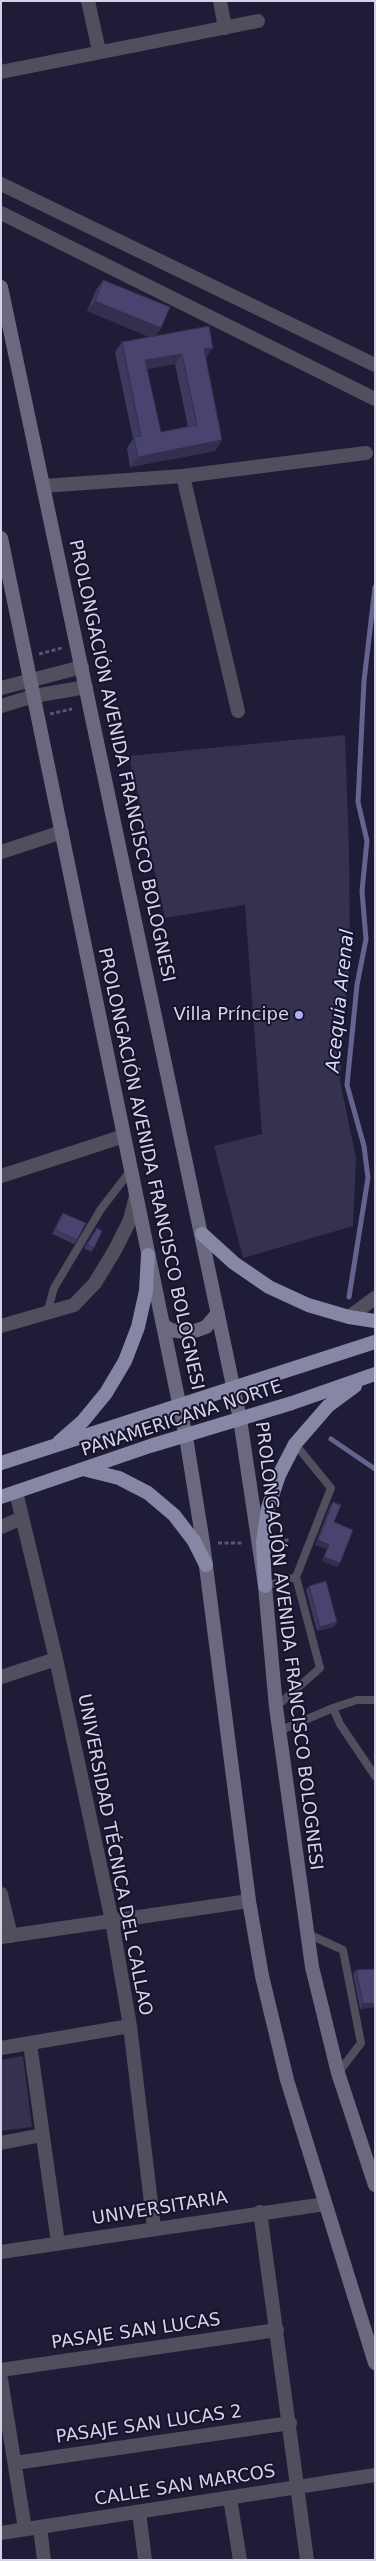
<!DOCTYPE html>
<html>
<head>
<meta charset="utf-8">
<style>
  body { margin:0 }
  #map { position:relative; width:376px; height:2561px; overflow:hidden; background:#1f1c37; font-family:"DejaVu Sans",sans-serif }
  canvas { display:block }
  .frame { position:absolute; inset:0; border:2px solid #d5d4e7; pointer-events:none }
</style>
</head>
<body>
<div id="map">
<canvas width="376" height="2561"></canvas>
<div class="frame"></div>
</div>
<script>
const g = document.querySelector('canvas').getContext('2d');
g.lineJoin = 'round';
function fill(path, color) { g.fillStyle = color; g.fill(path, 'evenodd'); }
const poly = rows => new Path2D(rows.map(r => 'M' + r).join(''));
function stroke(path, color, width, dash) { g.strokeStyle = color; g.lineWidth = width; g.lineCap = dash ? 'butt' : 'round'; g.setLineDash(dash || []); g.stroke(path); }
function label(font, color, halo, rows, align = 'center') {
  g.font = font + ' "DejaVu Sans",sans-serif'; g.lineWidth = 4; g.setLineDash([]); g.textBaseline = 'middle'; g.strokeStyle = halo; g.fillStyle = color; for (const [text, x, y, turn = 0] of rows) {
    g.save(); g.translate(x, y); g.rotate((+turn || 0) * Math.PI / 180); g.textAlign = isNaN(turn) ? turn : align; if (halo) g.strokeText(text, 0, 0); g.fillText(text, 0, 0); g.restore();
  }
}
fill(poly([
  [345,735,349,850,350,950,340,1081,356,1158,353,1226,243,1258,214,1146,262,1134,245,905,165,918,129,756],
  [23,2056,32,2127,1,2131,1,2060]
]), '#34324f');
stroke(poly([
  [349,1297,368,1178,364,1146,347,1085,357,985,366,939,362,891,367,841,358,802,364,681,375,587],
  [331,1439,375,1469]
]), '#676391', 5);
stroke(poly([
  [39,654,62,648],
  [50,714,72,709],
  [278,1541,289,1540],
  [218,1543,244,1543]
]), '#59576f', 3, [4, 2.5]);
stroke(poly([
  [47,1313,54,1288,101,1209,131,1170],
  [265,1586,296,1577],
  [276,1707,320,1668,296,1577,331,1488,295,1444],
  [333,1708,340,1724,375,1776],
  [279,1731,333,1708,357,1700,375,1700],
  [306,1933,343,1950,361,2043,338,2073]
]), '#504f5d', 8);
stroke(poly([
  [88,1,99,51],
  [220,1,225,28],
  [1,72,258,21],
  [183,476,238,711],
  [43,486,183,476,366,453],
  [1,852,62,832],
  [1,1176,124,1136],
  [349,1317,375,1298],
  [1,1326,74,1305,95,1283,115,1250,130,1220,136,1196],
  [16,1492,56,1659,112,1921,130,2026,154,2228],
  [1,1527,22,1518],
  [1,1677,56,1659],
  [1,1894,11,1936],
  [1,1937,249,1901],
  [30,2044,58,2243],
  [1,2048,130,2026],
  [1,2143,42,2135],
  [260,2212,307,2560],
  [1,2252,325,2204],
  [1,2370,277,2330],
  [1,2379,25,2529],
  [15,2463,290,2423],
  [230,2498,240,2560],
  [139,2512,145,2560],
  [40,2527,44,2560],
  [1,2533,375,2475]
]), '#504f5d', 14);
stroke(poly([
  [1,184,375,365],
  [1,213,375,399],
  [1,688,82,667],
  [1,706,34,696,86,687]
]), '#504f5d', 14);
stroke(poly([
  [1,287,240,1419,265,1586,276,1707,312,1967,338,2073,375,2185],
  [1,538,186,1437,203,1543,249,1901,262,1976,287,2080,375,2363],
  [163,1325,171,1330,189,1333,206,1327,218,1313]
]), '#6a697f', 14);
stroke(poly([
  [202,1234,234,1263,269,1287,308,1305,349,1317,375,1321],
  [59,1442,83,1421,106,1393,125,1361,138,1327,146,1291,148,1255],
  [1,1463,375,1342],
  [87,1470,119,1478,148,1493,174,1515,194,1541,206,1565],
  [1,1497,150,1446,292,1403,375,1374],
  [265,1586,263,1542,268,1508,279,1475,295,1444,328,1406,355,1386]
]), '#8886a5', 14);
fill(poly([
  [103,280,161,328,156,336,206,357,215,451,130,467,127,448,133,439,115,352,122,342,150,337,87,311,96,290],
  [175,364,188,427,161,432,147,369],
  [63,1213,77,1240,74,1244,52,1234,60,1217],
  [94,1232,94,1248,91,1252,84,1248],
  [333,1502,337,1567,322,1561,327,1549,315,1545,330,1506],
  [309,1586,337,1622,334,1627,317,1631,306,1590],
  [356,1970,375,2007,360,2009,353,1974]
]), '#3e3a5f');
fill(poly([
  [95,301,161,328,154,339,87,311],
  [213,348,206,358,204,349],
  [182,354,175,364,138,371,145,360],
  [222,440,215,451,130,467,138,457],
  [318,1540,329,1545,327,1549,315,1545],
  [324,1557,340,1563,337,1567,322,1561],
  [337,1622,334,1627,317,1631,320,1627],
  [375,2003,375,2007,360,2009,363,2004]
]), '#32304e');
const building = poly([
  [103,280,170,307,161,328,95,301,103,280],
  [209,326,213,348,204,349,222,440,138,457,134,437,141,436,122,342,209,326],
  [182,354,197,425,161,432,145,360,182,354],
  [63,1213,86,1223,77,1240,55,1230,63,1213],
  [97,1228,102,1231,94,1248,87,1244,97,1228],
  [333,1502,341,1505,334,1522,353,1530,340,1563,324,1557,329,1545,318,1540,333,1502],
  [326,1581,337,1622,320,1627,309,1586,326,1581],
  [375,1969,375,2003,363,2004,356,1970,375,1969]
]);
fill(building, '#48446f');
stroke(building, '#32304e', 1);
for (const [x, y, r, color] of [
  [299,1015,5,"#b3adf9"]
]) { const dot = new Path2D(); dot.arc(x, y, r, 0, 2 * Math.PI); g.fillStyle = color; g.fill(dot); stroke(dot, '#16132d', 2); }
label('18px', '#d5d4e7', '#16132d', [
  ["PROLONGACIÓN AVENIDA FRANCISCO BOLOGNESI",121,761,78],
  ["PROLONGACIÓN AVENIDA FRANCISCO BOLOGNESI",150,1169,78],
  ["PANAMERICANA NORTE",182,1419,-18],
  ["PROLONGACIÓN AVENIDA FRANCISCO BOLOGNESI",288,1646,83],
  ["UNIVERSIDAD TÉCNICA DEL CALLAO",114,1855,79],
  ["UNIVERSITARIA",160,2209,-9],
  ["PASAJE SAN LUCAS",136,2332,-8],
  ["PASAJE SAN LUCAS 2",149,2425,-8],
  ["CALLE SAN MARCOS",185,2486,-9]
]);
label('18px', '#d5d4e7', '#16132d', [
  ["Villa Príncipe",289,1015]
], 'right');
label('italic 19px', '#dbdaf8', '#16132d', [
  ["Acequia Arenal",341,1001,-84]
]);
</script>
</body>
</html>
